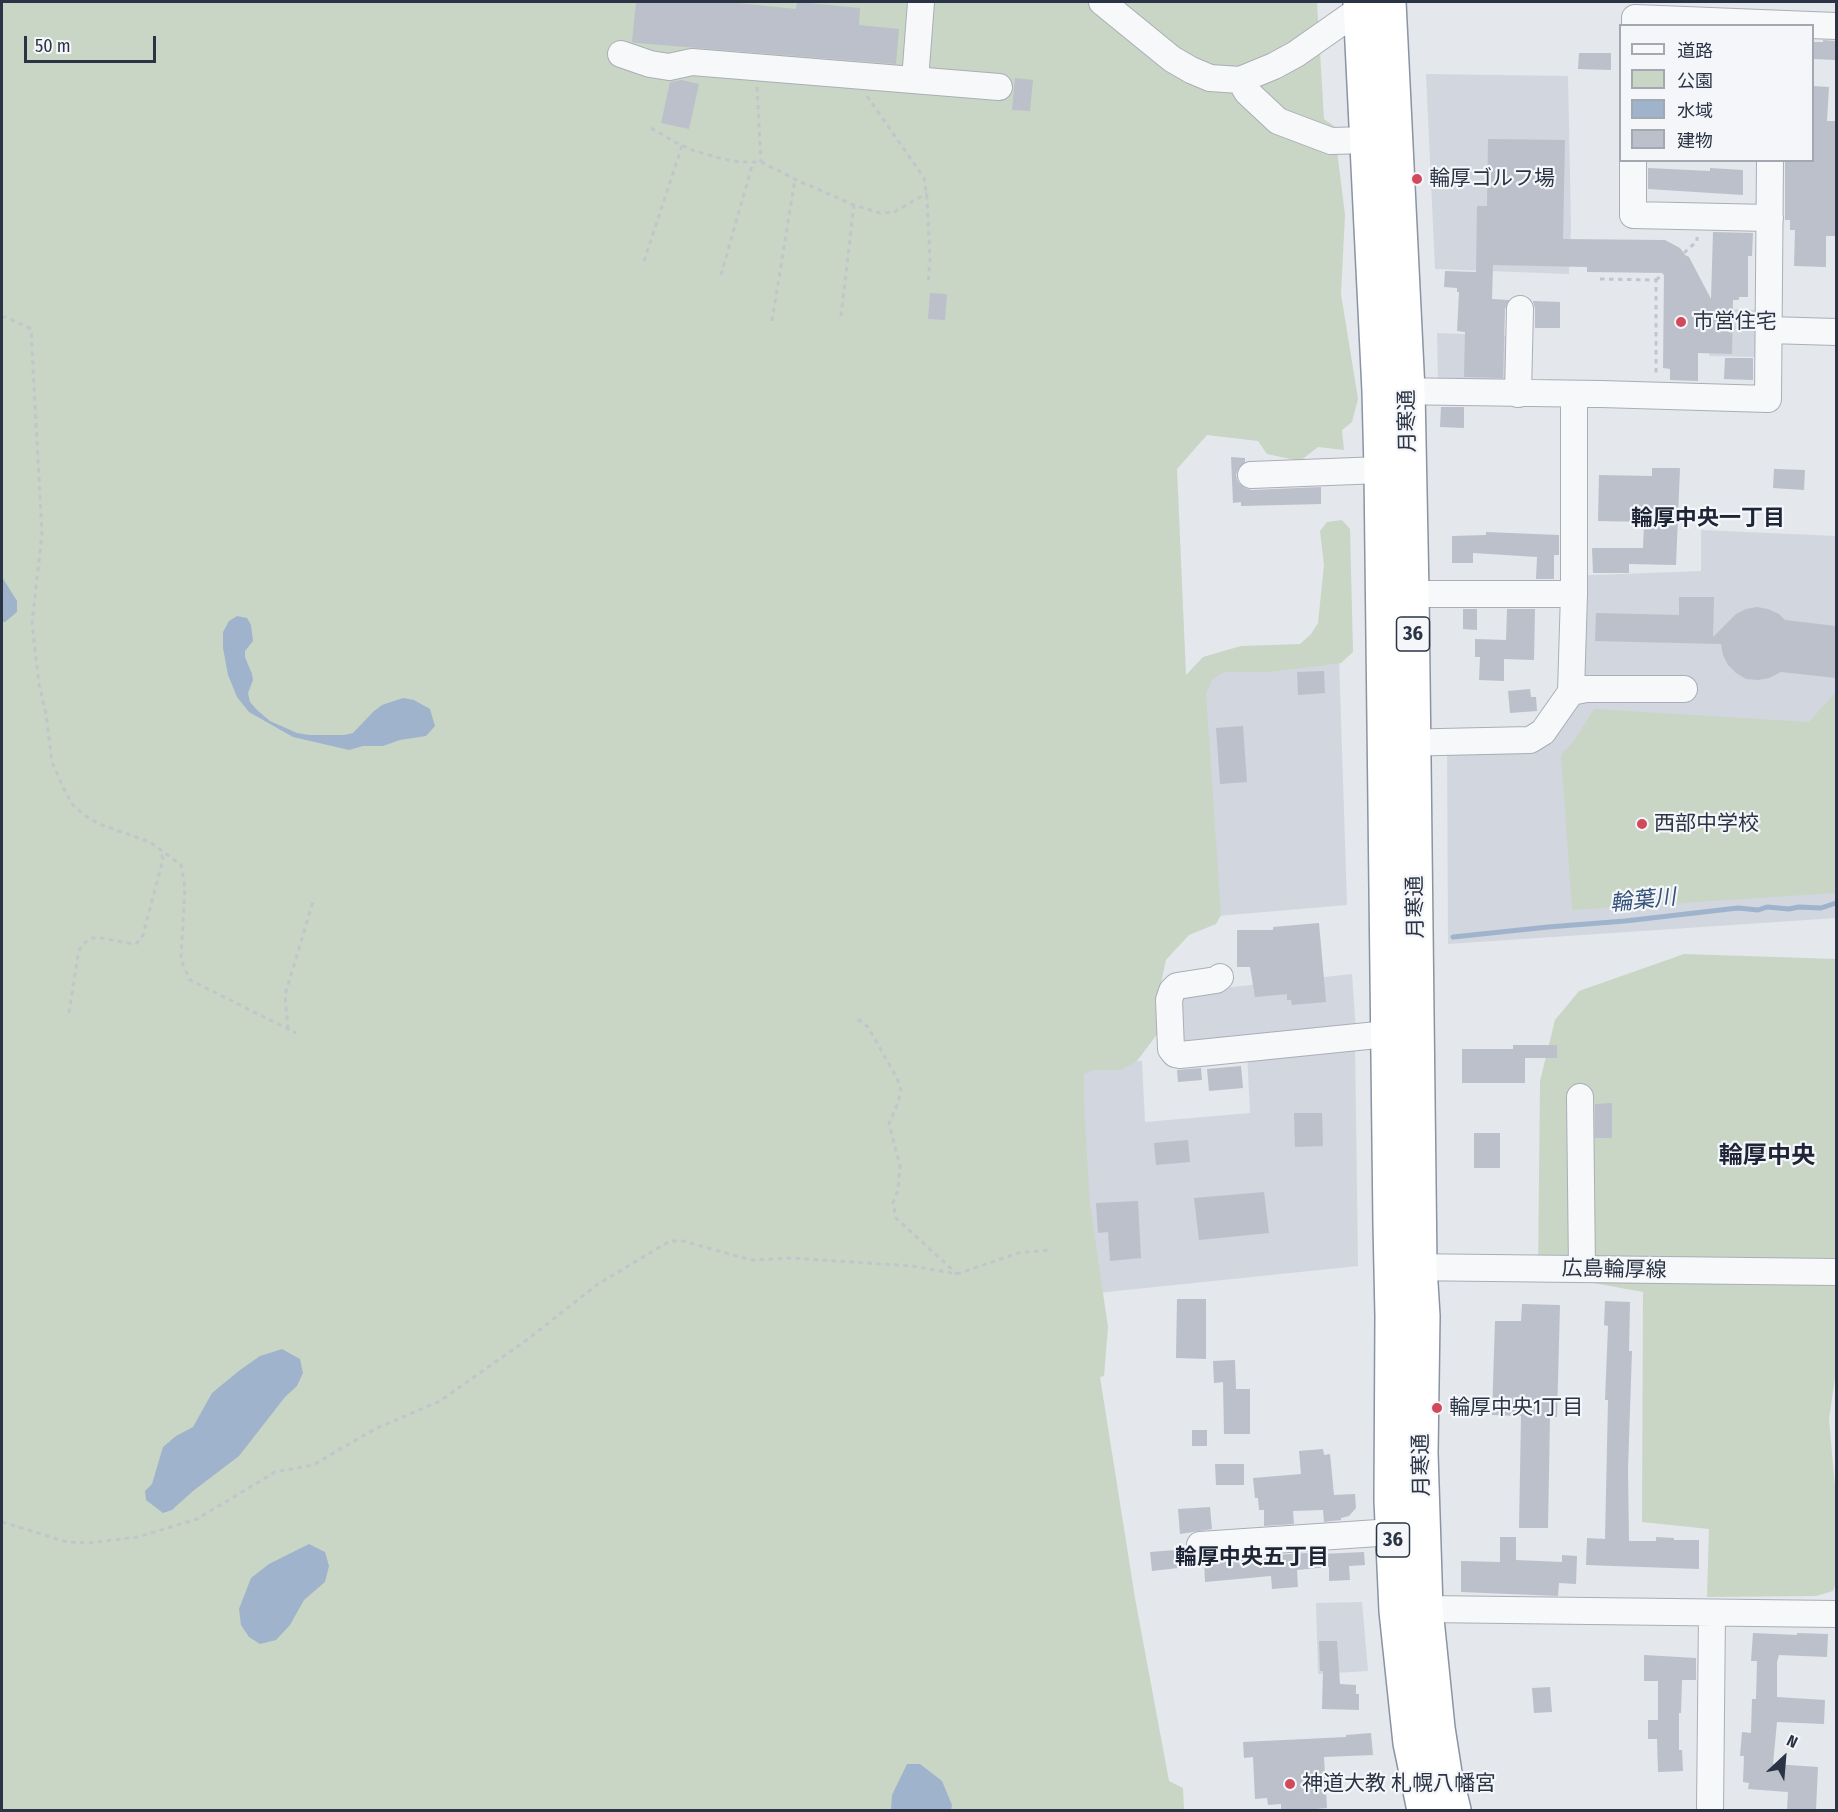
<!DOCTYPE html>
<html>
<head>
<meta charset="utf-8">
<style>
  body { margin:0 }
  #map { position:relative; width:1838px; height:1812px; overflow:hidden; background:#e4e7ec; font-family:"Fira Sans Condensed","Noto Sans JP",sans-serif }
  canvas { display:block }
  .frame { position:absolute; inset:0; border:3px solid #2b3445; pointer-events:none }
  .legend { position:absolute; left:1619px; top:24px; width:195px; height:138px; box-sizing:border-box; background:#f4f6f9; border:2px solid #a4a8b1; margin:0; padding:8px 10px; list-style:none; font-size:18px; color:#2b3445 }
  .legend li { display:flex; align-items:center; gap:12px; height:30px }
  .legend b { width:30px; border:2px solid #a4a8b1 }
  .north { position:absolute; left:1754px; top:1728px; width:60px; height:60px; -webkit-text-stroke:4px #f4f6f9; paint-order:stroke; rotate:26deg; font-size:16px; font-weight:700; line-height:24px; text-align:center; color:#2b3445 }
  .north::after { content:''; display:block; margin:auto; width:21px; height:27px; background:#2b3445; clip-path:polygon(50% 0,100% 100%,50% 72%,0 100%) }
  .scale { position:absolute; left:24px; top:36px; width:132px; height:27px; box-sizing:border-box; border:3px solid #2b3445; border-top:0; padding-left:8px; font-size:18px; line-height:21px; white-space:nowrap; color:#2b3445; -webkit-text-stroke:4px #f4f6f9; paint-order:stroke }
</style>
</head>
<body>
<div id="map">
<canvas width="1838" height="1812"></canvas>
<div class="frame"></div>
<ul class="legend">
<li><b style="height:8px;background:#f7f8fa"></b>道路</li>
<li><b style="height:16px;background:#c9d6c5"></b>公園</li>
<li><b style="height:16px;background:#9fb4cc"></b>水域</li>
<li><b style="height:16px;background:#bbc0ca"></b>建物</li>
</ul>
<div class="north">N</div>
<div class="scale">50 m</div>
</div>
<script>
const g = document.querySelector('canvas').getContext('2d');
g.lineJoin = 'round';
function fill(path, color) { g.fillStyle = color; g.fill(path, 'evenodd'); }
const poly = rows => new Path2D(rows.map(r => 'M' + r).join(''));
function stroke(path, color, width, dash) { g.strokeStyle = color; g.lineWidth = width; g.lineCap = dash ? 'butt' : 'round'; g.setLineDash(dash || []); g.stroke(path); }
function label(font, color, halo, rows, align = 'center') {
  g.font = font + ' "Fira Sans Condensed","Noto Sans JP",sans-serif'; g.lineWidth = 4.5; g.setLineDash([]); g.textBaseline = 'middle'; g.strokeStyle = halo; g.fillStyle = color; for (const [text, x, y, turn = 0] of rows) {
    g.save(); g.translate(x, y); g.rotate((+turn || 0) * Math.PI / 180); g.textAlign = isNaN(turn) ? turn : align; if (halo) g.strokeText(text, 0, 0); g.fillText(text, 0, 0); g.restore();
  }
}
fill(poly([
  [1426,74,1568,76,1571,225,1569,274,1435,269],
  [1710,308,1759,310,1759,357,1709,356],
  [1437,333,1512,336,1512,382,1438,380],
  [1701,530,1836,536,1836,918,1448,944,1447,731,1533,728,1568,687,1567,576,1701,571],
  [1339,657,1347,905,1217,916,1196,667],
  [1352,974,1356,1032,1178,1050,1177,993],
  [1355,1042,1358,1266,1097,1293,1073,1063,1142,1061,1145,1122,1250,1113,1247,1052],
  [1362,1602,1368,1671,1318,1674,1316,1603]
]), '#d2d6de');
fill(poly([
  [2,2,1317,2,1324,119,1334,126,1345,215,1341,294,1358,399,1352,422,1342,430,1344,450,1318,447,1300,461,1267,454,1258,441,1207,435,1177,469,1186,675,1203,657,1241,646,1300,644,1311,634,1318,623,1324,565,1320,531,1327,522,1342,520,1350,529,1353,652,1341,663,1269,672,1224,672,1212,680,1206,693,1221,915,1216,924,1189,935,1166,960,1157,1002,1158,1033,1137,1061,1121,1070,1092,1070,1084,1074,1084,1104,1090,1204,1108,1327,1104,1376,1100,1377,1135,1598,1169,1781,1183,1788,1184,1810,2,1810],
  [1836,692,1836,893,1572,910,1561,755,1574,741,1594,709,1809,722],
  [1684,954,1836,959,1836,1371,1829,1419,1836,1498,1836,1583,1833,1591,1816,1596,1707,1597,1709,1529,1642,1522,1643,1292,1538,1273,1540,1081,1555,1020,1579,991]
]), '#c9d6c5');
fill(poly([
  [2,577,17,601,17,612,5,622,2,622],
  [237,616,247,618,251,625,253,641,245,651,245,657,252,674,253,680,248,693,250,702,257,710,270,721,297,733,310,735,344,735,353,733,374,711,382,705,403,698,414,700,430,709,435,726,426,736,400,740,383,746,363,746,349,750,293,737,249,712,237,697,228,675,223,648,223,632,229,621],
  [282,1349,300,1359,303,1373,297,1386,285,1397,239,1456,193,1491,172,1510,163,1513,146,1500,145,1491,152,1484,163,1447,176,1436,193,1427,212,1393,240,1370,260,1356],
  [309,1544,325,1552,329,1566,325,1582,304,1600,290,1625,276,1640,260,1644,249,1637,241,1625,239,1609,251,1578,269,1564],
  [907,1764,920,1764,942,1781,952,1805,951,1810,891,1810,892,1795]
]), '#9fb4cc');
stroke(poly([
  [1453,937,1548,927,1625,921,1738,908,1758,910,1767,907,1789,909,1799,907,1821,908,1836,903]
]), '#9fb4cc', 5);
fill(poly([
  [636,2,728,2,796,9,797,2,860,8,859,25,899,29,896,64,636,43,632,42],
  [1823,40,1836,41,1836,60,1812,59,1812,42,1823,42],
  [1579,53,1611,53,1611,70,1578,69],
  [1015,78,1033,80,1030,111,1012,110],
  [682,80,699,84,689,129,661,123,670,82],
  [1812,86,1829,87,1827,121,1836,121,1835,236,1826,236,1826,267,1794,266,1795,230,1790,230,1790,220,1785,220,1785,160,1812,161],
  [1488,139,1565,140,1563,239,1665,240,1680,248,1685,255,1689,257,1711,299,1713,232,1753,233,1752,256,1748,256,1748,297,1739,297,1739,300,1733,300,1732,354,1698,353,1698,381,1670,380,1670,369,1663,368,1664,273,1587,272,1587,267,1493,265,1492,299,1509,300,1505,309,1503,378,1464,377,1465,332,1457,331,1459,292,1457,292,1457,288,1444,287,1445,271,1476,272,1477,206,1487,206],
  [1648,168,1710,171,1710,168,1743,170,1743,195,1648,189],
  [930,293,947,294,945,320,928,319],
  [1533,301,1560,302,1560,328,1535,328,1535,309],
  [1725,358,1753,358,1753,380,1724,379],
  [1441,407,1464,407,1464,428,1440,427],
  [1231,457,1245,458,1245,462,1238,469,1236,475,1238,482,1245,488,1252,490,1321,487,1321,504,1241,506,1241,502,1233,503],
  [1652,468,1680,468,1676,565,1629,564,1629,573,1593,573,1592,548,1643,548,1644,522,1598,521,1599,475,1652,476],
  [1774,469,1805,470,1804,490,1773,488],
  [1486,532,1559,535,1559,555,1554,555,1554,579,1536,579,1537,557,1473,553,1473,563,1452,563,1452,536,1486,535],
  [1679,597,1714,597,1713,637,1736,614,1746,609,1757,607,1768,609,1779,614,1785,620,1836,626,1836,678,1781,672,1769,678,1758,680,1746,679,1736,673,1728,665,1723,655,1721,644,1595,641,1596,613,1679,615],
  [1463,609,1477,609,1477,630,1463,629],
  [1507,609,1535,609,1534,660,1504,659,1504,681,1479,680,1480,657,1475,657,1475,639,1506,640],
  [1324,671,1325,693,1298,695,1297,672],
  [1530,689,1531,697,1536,697,1537,711,1510,713,1508,691],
  [1243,726,1247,782,1220,784,1216,728],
  [1319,923,1326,1002,1292,1005,1291,1000,1287,1000,1287,994,1255,997,1250,967,1237,967,1237,930,1273,930,1273,927],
  [1513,1045,1557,1045,1557,1058,1525,1058,1525,1083,1462,1083,1462,1049,1513,1049],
  [1241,1066,1243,1088,1209,1091,1207,1069],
  [1201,1068,1202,1080,1178,1082,1177,1070],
  [1612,1103,1612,1138,1595,1138,1595,1104],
  [1294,1113,1322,1113,1323,1146,1295,1147],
  [1474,1133,1500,1133,1500,1168,1474,1168],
  [1188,1140,1190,1162,1156,1165,1154,1143],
  [1264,1192,1269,1233,1199,1240,1194,1198],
  [1138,1201,1141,1258,1110,1261,1108,1232,1098,1233,1096,1203],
  [1177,1299,1206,1299,1206,1359,1176,1358],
  [1605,1301,1630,1302,1629,1351,1632,1351,1628,1469,1629,1541,1656,1541,1656,1537,1674,1538,1674,1540,1699,1540,1699,1569,1586,1565,1587,1538,1605,1539,1608,1400,1605,1400,1608,1326,1604,1325],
  [1522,1304,1560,1305,1557,1417,1550,1417,1548,1528,1519,1528,1521,1416,1492,1415,1495,1321,1521,1321],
  [1235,1360,1236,1389,1250,1389,1250,1434,1224,1434,1223,1382,1214,1383,1213,1361],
  [1192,1430,1207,1430,1207,1446,1192,1446],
  [1323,1449,1324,1455,1330,1454,1334,1495,1355,1494,1356,1508,1349,1516,1341,1518,1341,1520,1324,1522,1323,1510,1293,1511,1294,1524,1264,1526,1264,1510,1259,1510,1258,1498,1255,1498,1253,1478,1301,1474,1299,1451],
  [1215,1464,1244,1464,1244,1485,1216,1485],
  [1210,1507,1212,1529,1180,1534,1178,1509],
  [1500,1537,1516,1537,1516,1560,1562,1562,1562,1555,1577,1556,1576,1584,1559,1583,1558,1596,1461,1592,1461,1561,1500,1562],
  [1176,1550,1178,1568,1152,1571,1150,1552],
  [1320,1552,1321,1554,1364,1552,1365,1565,1349,1566,1350,1580,1329,1581,1329,1567,1297,1570,1298,1587,1272,1589,1271,1576,1205,1582,1204,1560],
  [1753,1633,1797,1635,1797,1633,1828,1634,1827,1657,1779,1655,1777,1662,1777,1697,1825,1700,1824,1724,1777,1722,1773,1764,1818,1767,1816,1810,1787,1810,1788,1792,1748,1789,1749,1783,1743,1782,1744,1756,1740,1756,1742,1732,1751,1733,1752,1699,1756,1699,1757,1661,1751,1661],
  [1319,1641,1337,1641,1340,1684,1356,1685,1356,1694,1359,1694,1359,1710,1322,1709,1323,1671,1320,1671],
  [1644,1655,1696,1658,1696,1680,1682,1680,1681,1713,1679,1713,1679,1750,1682,1750,1683,1771,1658,1772,1657,1739,1648,1739,1648,1720,1658,1720,1658,1681,1644,1681],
  [1550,1687,1552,1712,1534,1713,1532,1688],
  [1371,1733,1373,1755,1324,1757,1327,1808,1316,1809,1316,1810,1281,1810,1281,1804,1268,1805,1267,1798,1255,1799,1253,1757,1244,1758,1243,1742,1346,1737,1346,1735]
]), '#bbc0ca');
const minor = poly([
  [1102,2,1172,59,1191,70,1210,78,1240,80,1274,66,1296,54,1360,9],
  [1635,26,1635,18,1836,26],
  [621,54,650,64,669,67,692,62,999,87],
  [915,80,921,2],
  [1240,80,1247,92,1278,121,1331,141,1367,140],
  [1633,160,1633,215,1770,218],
  [1769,330,1836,332],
  [1392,391,1601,394,1768,399,1770,160],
  [1518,394,1520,309],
  [1251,475,1381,470],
  [1394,594,1574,594],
  [1571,692,1574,594,1574,394],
  [1396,743,1530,740,1543,732,1571,692,1586,689,1684,689],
  [1220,977,1216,980,1177,986,1172,991,1169,1000,1171,1049,1175,1054,1180,1055,1387,1034],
  [1580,1097,1582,1269],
  [1404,1267,1836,1272],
  [1200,1545,1393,1532],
  [1408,1610,1426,1609,1836,1614],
  [1710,1810,1712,1613]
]);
const highway = poly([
  [1360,2,1379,391,1381,470,1390,1224,1392,1316,1391,1500,1396,1611,1410,1743,1424,1810],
  [1389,2,1408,391,1412,593,1420,1267,1423,1316,1421,1453,1426,1609,1438,1728,1445,1773,1454,1810]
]);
stroke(minor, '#a9aeb7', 28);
stroke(highway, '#8b94a3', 36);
stroke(poly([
  [757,87,761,162],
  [867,96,924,178,927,198,930,259,928,284],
  [651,128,675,142,692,150,723,159,740,162,761,162,801,182,854,205,880,213,894,212,927,193],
  [1684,253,1697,241,1697,237],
  [644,261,682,146],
  [721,275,753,162],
  [1600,279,1656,280,1656,375],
  [1656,280,1664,273],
  [841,316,854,205],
  [2,317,6,317,31,329,42,534,32,623,39,684,46,714,52,762,63,787,72,804,84,815,99,824,150,842,181,865,185,888,181,957,183,965,190,980,296,1033],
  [772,321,795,179],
  [69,1013,78,955,81,946,91,938,101,938,133,944,137,943,143,935,163,859,160,851],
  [858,1019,868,1027,897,1078,901,1090,898,1103,889,1124,900,1166,898,1190,893,1203,896,1218,957,1274],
  [288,1029,285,995,314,898],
  [2,1522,67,1542,88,1543,138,1537,197,1519,275,1472,313,1465,375,1429,440,1401,528,1339,598,1284,670,1241,683,1241,751,1260,792,1258,912,1266,957,1274,1018,1253,1051,1250]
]), '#c2c5cb', 3, [4.5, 4.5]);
stroke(minor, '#f7f8fa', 26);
stroke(highway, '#fff', 33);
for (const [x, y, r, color] of [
  [1417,179,6,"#d1495b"],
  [1681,322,6,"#d1495b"],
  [1642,824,6,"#d1495b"],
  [1437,1408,6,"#d1495b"],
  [1290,1784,6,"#d1495b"]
]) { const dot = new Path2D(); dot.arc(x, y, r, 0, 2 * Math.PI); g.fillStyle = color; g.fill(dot); stroke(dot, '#f4f6f9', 2); }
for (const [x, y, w] of [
  [1413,634,33],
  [1393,1540,33]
]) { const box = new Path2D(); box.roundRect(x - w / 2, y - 17, w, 34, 4.5); g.fillStyle = '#f4f6f9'; g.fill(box); stroke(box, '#2b3445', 1.5); }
label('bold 20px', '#2b3445', null, [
  ["36",1413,634],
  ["36",1393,1540]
]);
label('21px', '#2b3445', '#f4f6f9', [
  ["輪厚ゴルフ場",1429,179],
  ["市営住宅",1693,322],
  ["西部中学校",1654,824],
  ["輪厚中央1丁目",1449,1408],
  ["神道大教 札幌八幡宮",1302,1784]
], 'left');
label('21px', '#2b3445', '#f4f6f9', [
  ["月寒通",1408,421,-91],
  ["月寒通",1416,907,-91],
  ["広島輪厚線",1614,1270,1],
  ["月寒通",1422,1465,-91]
]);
label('bold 22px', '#1d2536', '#f4f6f9', [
  ["輪厚中央一丁目",1708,519],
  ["輪厚中央五丁目",1252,1558]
]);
label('italic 22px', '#34527a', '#f4f6f9', [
  ["輪葉川",1643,901,-6]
]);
label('bold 24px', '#1d2536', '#f4f6f9', [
  ["輪厚中央",1767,1156]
]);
</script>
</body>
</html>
